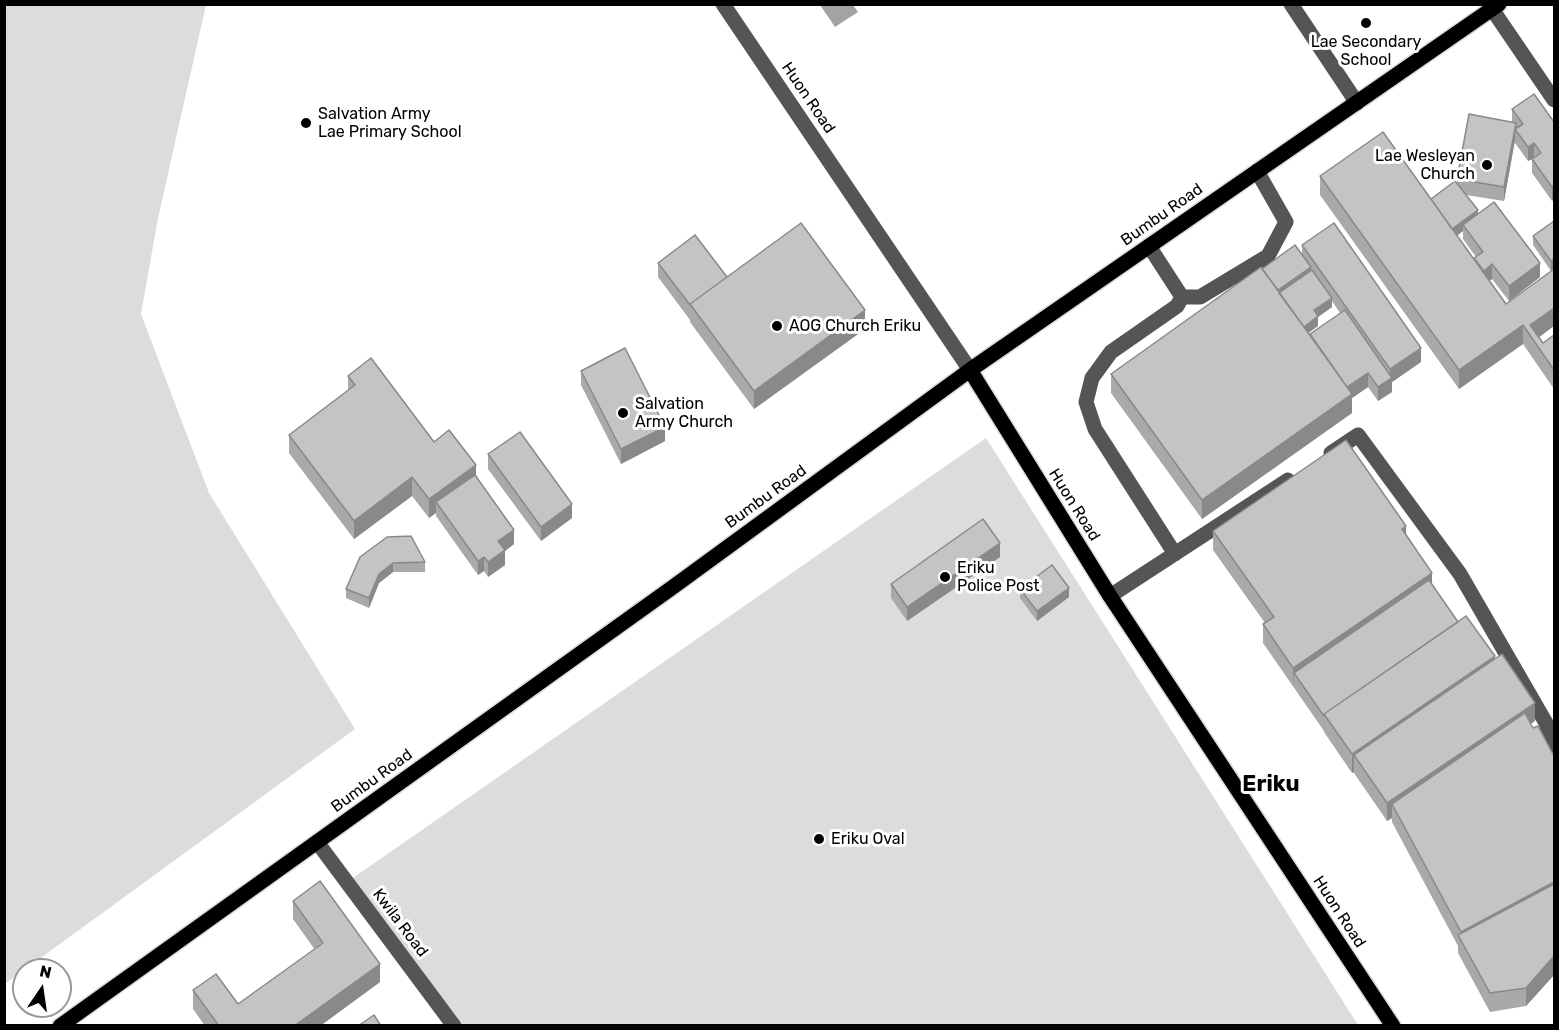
<!DOCTYPE html>
<html>
<head>
<meta charset="utf-8">
<style>
  body { margin:0 }
  #map { position:relative; width:1559px; height:1030px; overflow:hidden; background:#fff; font-family:Rubik,sans-serif }
  canvas { display:block }
  .frame { position:absolute; inset:0; border:6px solid #000; pointer-events:none }
  .north { position:absolute; left:12px; top:958px; width:60px; height:60px; box-sizing:border-box; background:#fff; border:2px solid #999; border-radius:50%; rotate:13deg; font-size:16px; font-weight:700; line-height:24px; text-align:center; color:#000 }
  .north::after { content:''; display:block; margin:auto; width:21px; height:27px; background:#000; clip-path:polygon(50% 0,100% 100%,50% 72%,0 100%) }
</style>
</head>
<body>
<div id="map">
<canvas width="1559" height="1030"></canvas>
<div class="frame"></div>
<div class="north">N</div>
</div>
<script>
const g = document.querySelector('canvas').getContext('2d');
g.lineJoin = 'round';
function fill(path, color) { g.fillStyle = color; g.fill(path, 'evenodd'); }
const poly = rows => new Path2D(rows.map(r => 'M' + r).join(''));
function stroke(path, color, width, dash) { g.strokeStyle = color; g.lineWidth = width; g.lineCap = dash ? 'butt' : 'round'; g.setLineDash(dash || []); g.stroke(path); }
function label(font, color, halo, rows, align = 'center') {
  g.font = font + ' Rubik,sans-serif'; g.lineWidth = 6; g.setLineDash([]); g.textBaseline = 'middle'; g.strokeStyle = halo; g.fillStyle = color; for (const [text, x, y, turn = 0] of rows) {
    g.save(); g.translate(x, y); g.rotate((+turn || 0) * Math.PI / 180); g.textAlign = isNaN(turn) ? turn : align; if (halo) g.strokeText(text, 0, 0); g.fillText(text, 0, 0); g.restore();
  }
}
fill(poly([
  [5,4,206,5,158,218,141,314,209,493,355,729,5,984],
  [986,438,1358,1025,446,1025,350,880]
]), '#dcdcdc');
fill(poly([
  [820,5,853,5,858,12,835,27]
]), '#a3a3a3');
const major = poly([
  [970,370,1110,596,1393,1026],
  [60,1026,673,587,970,370,1499,4]
]);
stroke(major, '#dbdbdb', 18);
stroke(poly([
  [723,4,970,370],
  [1291,4,1357,103],
  [1492,9,1554,100],
  [1149,246,1182,297,1177,306,1111,352,1092,378,1086,402,1095,429,1175,554],
  [1182,297,1200,297,1268,256,1286,222,1257,171],
  [1331,453,1358,435,1460,574,1546,723,1554,748],
  [1110,596,1288,480],
  [317,842,454,1026]
]), '#555', 15);
stroke(major, '#000', 15);
fill(poly([
  [1512,109,1554,122,1552,201,1532,173,1532,159,1528,161,1515,143,1515,140,1504,201,1466,195,1478,214,1540,277,1509,301,1492,279,1489,281,1506,304,1539,338,1543,343,1554,335,1554,389,1523,344,1459,389,1320,195,1320,176,1431,199,1457,184,1457,179,1512,122],
  [1463,231,1463,239,1476,257,1474,258,1474,260,1457,235],
  [1554,221,1551,271,1533,245,1533,236],
  [1302,245,1421,362,1392,382,1392,392,1378,401,1368,387,1352,398,1352,413,1202,519,1111,393,1111,374,1262,269,1302,255],
  [1332,301,1340,313,1310,335,1308,333,1318,326,1318,317,1332,307],
  [658,263,727,277,865,329,754,409,690,322,690,320,658,277],
  [581,371,665,441,621,464,581,385],
  [348,376,434,442,476,475,514,544,505,551,505,565,488,577,484,571,478,575,436,516,436,513,429,518,412,496,354,539,289,453,289,435,348,391],
  [488,454,572,518,541,541,488,469],
  [1213,531,1406,535,1432,586,1458,622,1495,659,1535,721,1531,724,1533,728,1554,756,1554,975,1526,1006,1490,1012,1458,953,1458,946,1392,822,1392,818,1387,821,1354,773,1354,772,1352,773,1324,732,1324,731,1263,643,1263,624,1265,623,1213,550],
  [360,557,425,562,425,572,393,572,379,583,369,608,346,598,346,589],
  [1000,557,907,621,891,598,891,584],
  [1020,589,1069,597,1037,621,1020,598],
  [293,901,380,982,320,1026,205,1026,193,1009,193,990,238,1004,315,950,293,919]
]), '#a9a9a9');
fill(poly([
  [1516,123,1515,140,1504,201,1504,187],
  [1534,143,1534,158,1528,161,1528,147],
  [1554,185,1554,199,1552,201,1552,187],
  [1478,210,1478,220,1463,225,1463,231,1450,241,1450,231],
  [1554,259,1554,268,1551,271,1551,261],
  [1540,263,1540,277,1509,301,1509,286],
  [1492,264,1492,279,1484,285,1484,271],
  [1311,267,1311,277,1276,295,1274,293],
  [1332,298,1332,307,1318,317,1318,326,1300,339,1300,329,1314,310],
  [1554,308,1554,326,1534,341,1530,325],
  [865,310,865,329,754,409,754,391],
  [1523,325,1523,344,1459,389,1459,370],
  [1421,348,1421,362,1392,382,1392,392,1378,401,1378,387,1390,379,1390,369],
  [1368,373,1368,387,1352,398,1352,413,1202,519,1202,500,1347,387],
  [665,427,665,441,621,464,621,449],
  [476,465,476,484,436,502,436,513,429,518,429,499],
  [412,477,412,496,354,539,354,521],
  [572,504,572,518,541,541,541,527],
  [1406,526,1406,545,1402,529],
  [514,530,514,544,505,551,505,565,488,577,488,562,498,541],
  [1000,543,1000,557,907,621,907,607],
  [484,557,484,571,478,575,478,561],
  [393,563,393,572,379,583,369,608,369,598,379,574],
  [1432,573,1432,592,1294,673,1293,686,1293,668],
  [1069,588,1069,597,1037,621,1037,611],
  [1495,656,1495,675,1354,755,1354,772,1352,773,1352,754],
  [1535,703,1535,721,1398,814,1392,804,1392,818,1387,821,1387,803],
  [1554,882,1554,900,1461,939,1461,932],
  [1554,956,1554,975,1526,1006,1526,988],
  [380,964,380,982,320,1026,294,1026]
]), '#898989');
const building = poly([
  [1534,94,1554,122,1554,185,1552,187,1532,159,1541,153,1534,143,1528,147,1515,129,1523,124,1512,109,1534,94],
  [1469,114,1516,123,1504,187,1457,179,1469,114],
  [1383,132,1506,304,1554,269,1554,308,1530,325,1543,343,1554,335,1554,370,1523,325,1459,370,1320,176,1383,132],
  [1455,181,1478,210,1452,229,1431,199,1455,181],
  [1494,202,1540,263,1509,286,1492,264,1484,271,1474,258,1483,252,1463,225,1494,202],
  [1554,221,1554,259,1551,261,1533,236,1554,221],
  [801,223,865,310,754,391,690,304,801,223],
  [1334,223,1421,348,1390,369,1302,245,1334,223],
  [695,235,727,277,690,304,690,305,658,263,695,235],
  [1295,245,1311,267,1278,290,1262,269,1295,245],
  [1261,267,1352,394,1202,500,1111,374,1261,267],
  [1312,270,1332,298,1314,310,1318,316,1304,327,1279,293,1312,270],
  [1345,310,1392,378,1378,387,1368,373,1347,387,1310,334,1345,310],
  [625,348,665,427,621,449,581,371,625,348],
  [371,358,434,442,449,430,476,465,429,499,412,477,354,521,289,435,355,385,348,376,371,358],
  [520,432,572,504,541,527,488,454,520,432],
  [1346,440,1406,526,1402,529,1432,573,1293,668,1263,624,1274,617,1213,531,1346,440],
  [475,475,514,530,498,541,505,550,488,562,484,557,478,561,436,502,475,475],
  [983,519,1000,543,907,607,891,584,983,519],
  [411,536,425,562,393,563,379,574,369,598,346,589,360,557,387,537,411,536],
  [1052,565,1069,588,1037,611,1020,589,1052,565],
  [1429,580,1458,622,1324,714,1324,716,1294,673,1429,580],
  [1466,616,1495,656,1352,754,1324,714,1466,616],
  [1502,654,1535,703,1387,803,1354,755,1502,654],
  [1525,713,1533,728,1538,726,1554,756,1554,882,1461,932,1392,804,1525,713],
  [320,881,380,964,294,1026,219,1026,193,990,216,974,238,1004,323,943,293,901,320,881],
  [1554,884,1554,956,1526,988,1490,993,1458,935,1554,884],
  [374,1015,381,1026,358,1026,374,1015]
]);
fill(building, '#c4c4c4');
stroke(building, '#898989', 1.5);
for (const [x, y, r, color] of [
  [1366,23,6,"#000"],
  [306,123,6,"#000"],
  [1487,165,6,"#000"],
  [777,326,6,"#000"],
  [623,413,6,"#000"],
  [945,577,6,"#000"],
  [819,839,6,"#000"]
]) { const dot = new Path2D(); dot.arc(x, y, r, 0, 2 * Math.PI); g.fillStyle = color; g.fill(dot); stroke(dot, '#fff', 2); }
label('16px', '#000', '#fff', [
  ["Lae Secondary",1366,42,"center"],
  ["School",1366,60,"center"],
  ["Salvation Army",318,114],
  ["Lae Primary School",318,132],
  ["Lae Wesleyan",1475,156,"right"],
  ["Church",1475,174,"right"],
  ["AOG Church Eriku",789,326],
  ["Salvation",635,404],
  ["Army Church",635,422],
  ["Eriku",957,568],
  ["Police Post",957,586],
  ["Eriku Oval",831,839]
], 'left');
label('16px', '#000', '#fff', [
  ["Huon Road",808,98,56],
  ["Bumbu Road",1162,215,-35],
  ["Bumbu Road",766,497,-36],
  ["Huon Road",1074,505,58],
  ["Bumbu Road",372,781,-36],
  ["Huon Road",1339,912,57],
  ["Kwila Road",400,923,53]
]);
label('bold 22px', '#000', '#fff', [
  ["Eriku",1271,785]
]);
</script>
</body>
</html>
